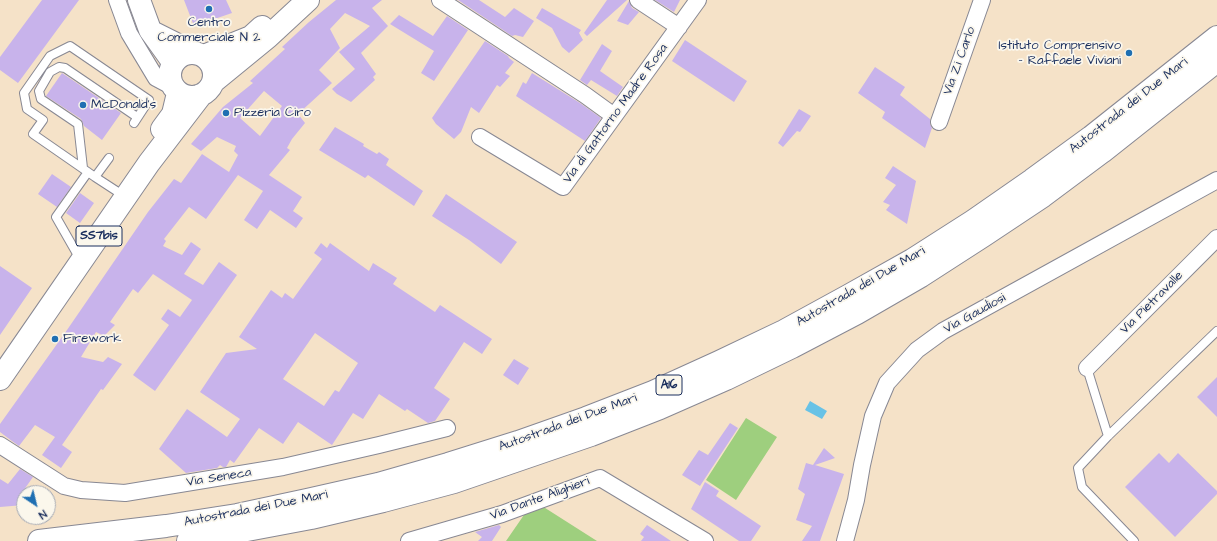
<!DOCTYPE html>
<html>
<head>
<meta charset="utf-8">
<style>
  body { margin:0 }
  #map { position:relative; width:1217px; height:541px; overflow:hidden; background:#f5e2c8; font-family:"Architects Daughter",sans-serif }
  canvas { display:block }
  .north { position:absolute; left:16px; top:485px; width:40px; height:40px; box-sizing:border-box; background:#fbf7ec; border:1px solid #a1a7b3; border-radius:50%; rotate:145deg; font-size:11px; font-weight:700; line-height:16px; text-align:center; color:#1b2f5e }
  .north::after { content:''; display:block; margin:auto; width:14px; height:18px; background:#1f6fb2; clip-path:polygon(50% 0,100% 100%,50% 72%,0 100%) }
</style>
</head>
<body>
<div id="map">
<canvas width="1217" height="541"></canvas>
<div class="north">N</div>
</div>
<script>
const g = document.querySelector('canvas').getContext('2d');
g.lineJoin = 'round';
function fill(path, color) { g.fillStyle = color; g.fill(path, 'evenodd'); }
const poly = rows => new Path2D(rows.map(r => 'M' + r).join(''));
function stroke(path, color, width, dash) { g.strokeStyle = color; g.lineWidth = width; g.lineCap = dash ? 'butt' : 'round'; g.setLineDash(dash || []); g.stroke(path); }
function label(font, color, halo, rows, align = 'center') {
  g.font = font + ' "Architects Daughter",sans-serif'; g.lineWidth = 3.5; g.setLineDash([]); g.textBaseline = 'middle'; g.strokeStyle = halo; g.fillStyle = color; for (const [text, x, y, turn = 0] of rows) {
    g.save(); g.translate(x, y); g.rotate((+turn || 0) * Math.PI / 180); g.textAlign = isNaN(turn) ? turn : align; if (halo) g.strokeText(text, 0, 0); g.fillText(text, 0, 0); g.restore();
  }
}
fill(poly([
  [746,418,777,437,736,500,706,480],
  [542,506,597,541,506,541,526,512]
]), '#9ecf7e');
fill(poly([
  [810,401,827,411,822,419,805,410]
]), '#68c2e6');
fill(poly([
  [42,0,79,0,18,83,0,70,0,57],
  [184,0,226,0,232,13,194,26],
  [336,0,382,0,372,8,388,26,361,53,376,74,373,77,375,80,351,102,337,94,332,89,355,69,339,52,370,26,345,13,330,29,340,48,319,70,332,83,298,114,305,123,292,139,287,148,290,150,269,175,302,197,293,211,303,218,296,228,270,210,257,229,244,220,263,191,238,175,206,219,189,207,164,239,166,241,163,246,182,255,191,242,201,249,184,274,203,285,219,262,237,275,155,391,133,375,169,325,161,319,168,309,180,317,192,300,153,274,138,293,133,289,110,322,115,325,104,336,96,332,81,357,103,362,108,357,122,364,103,390,101,389,62,445,72,452,61,468,42,455,55,437,35,425,19,446,12,441,0,432,0,424,67,330,148,212,174,179,181,183,202,154,229,172,238,155,234,151,236,146,217,137,201,151,191,144,223,107,253,83,250,81,285,49,282,47,309,22],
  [264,91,282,106,260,136,240,118],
  [458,0,479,0,505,17,514,8,534,21,523,37,515,35,512,36],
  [607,0,627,0,587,36,584,33],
  [655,0,680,0,674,12],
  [629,1,632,8,639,12,628,25,617,21],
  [542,8,581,30,579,33,583,40,569,53,562,47,552,28,536,18],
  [399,15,433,36,447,16,468,30,434,81,421,73,434,51,390,24],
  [685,40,747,81,734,102,672,61],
  [485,41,508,56,509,58,514,62,505,73,510,76,500,87,497,85,479,113,471,107,461,132,454,139,436,124,432,118],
  [602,44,612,51,600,71,623,87,617,96,591,80,587,85,580,80],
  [875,67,905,87,900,95,930,119,930,124,932,128,925,148,882,118,885,112,858,93],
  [62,73,121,113,102,140,84,126,81,119,46,96],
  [532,73,580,103,601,118,585,141,516,96,523,82,526,84],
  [799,109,811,116,800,132,797,131,783,147,778,143],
  [335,127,364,144,363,146,377,154,379,152,389,159,386,165,423,191,414,206,368,175,365,178,319,150],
  [893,166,916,181,907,224,886,210,890,205,883,202,896,185,885,178],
  [52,174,71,187,57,207,38,194],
  [80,193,94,203,80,223,66,213],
  [446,194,517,242,501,264,469,240,432,216],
  [321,243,327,248,330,243,369,271,373,263,397,278,393,284,435,312,440,305,492,339,482,354,464,342,434,388,450,399,435,421,428,423,407,409,405,411,379,394,363,419,353,413,332,445,298,422,283,444,259,428,234,463,230,460,226,467,223,467,220,465,217,468,186,473,159,449,187,409,227,437,240,419,200,392,226,353,257,349,239,337,271,290,282,298,285,293,293,299,322,259,314,253],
  [315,333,358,363,339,392,335,390,324,406,283,379],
  [0,266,32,288,0,335],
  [514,359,529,368,518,385,503,375],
  [1217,377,1217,417,1197,397],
  [730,423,738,428,700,486,682,475,699,450,708,455],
  [824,448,835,458,815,465,844,474,820,541,802,541,812,526,796,520,805,494,798,489,806,463,813,465],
  [1159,453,1169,463,1178,453,1217,491,1217,494,1175,537,1125,487],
  [20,469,33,477,21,494,24,500,24,505,0,507,0,479,8,484],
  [705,482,719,491,716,496,761,526,751,541,739,541,691,509],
  [499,525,501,527,492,541,478,541,482,537,475,532],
  [647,525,671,541,641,541,644,537,640,534]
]), '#c8b3eb');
const lane = poly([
  [109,158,95,177,118,192],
  [83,168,78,124,41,99,39,91,50,72,59,67,65,68,137,117],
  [95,177,33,134,43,120,27,109,24,93,50,56,70,46,149,100,134,123],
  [76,252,56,217,88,172],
  [1087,368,1108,436],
  [1134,541,1082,487,1078,468,1108,436,1217,331]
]);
const street = poly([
  [117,0,129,33,156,78,173,87],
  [440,0,585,95,614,116],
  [638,0,679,27],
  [939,122,982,0],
  [480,137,563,187,698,0],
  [1087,368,1217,238],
  [0,445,64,486,81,490,125,493,283,467,379,445,447,428],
  [409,541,502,514,600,478,705,541],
  [845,541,856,500,862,465,873,416,887,383,917,350,943,331,1217,180]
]);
const secondary = poly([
  [139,0,150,30,173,62],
  [154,33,192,52]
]);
const primary = poly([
  '170 75a22 22 0 1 1 44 0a22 22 0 1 1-44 0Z',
  [204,56,251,37,262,27],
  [213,82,268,37,308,0],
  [162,129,173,114,178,93],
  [0,379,149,163,201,95]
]);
const highway = poly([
  [39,541,166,526,237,515,307,500,378,484,448,464,518,442,586,418,653,392,719,362,784,331,848,296,912,260,973,221,1032,180,1091,137,1217,37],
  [188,541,311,518,383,501,454,482,591,435,660,408,726,379,792,347,857,313,921,276,983,236,1043,196,1102,152,1217,61]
]);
stroke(lane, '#888893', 10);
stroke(street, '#888893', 18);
stroke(secondary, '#888893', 24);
stroke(primary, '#888893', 24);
stroke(highway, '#888893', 24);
stroke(lane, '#fff', 8);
stroke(street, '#fff', 16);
stroke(secondary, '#fff', 22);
stroke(primary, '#fff', 22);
stroke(highway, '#fff', 22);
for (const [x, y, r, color] of [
  [209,9,4,"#1f6fb2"],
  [1129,53,4,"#1f6fb2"],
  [83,105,4,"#1f6fb2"],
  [226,113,4,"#1f6fb2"],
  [55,339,4,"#1f6fb2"]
]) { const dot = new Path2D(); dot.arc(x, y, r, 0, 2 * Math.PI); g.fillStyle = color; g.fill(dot); stroke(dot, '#fbf7ec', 1.5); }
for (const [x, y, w] of [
  [99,236,46],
  [669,385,26]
]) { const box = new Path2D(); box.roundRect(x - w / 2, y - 10, w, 20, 3); g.fillStyle = '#fbf7ec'; g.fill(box); stroke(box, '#1b2f5e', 1); }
label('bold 12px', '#1b2f5e', null, [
  ["SS7bis",99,236],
  ["A16",669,385]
]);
label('13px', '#1b2f5e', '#fbf7ec', [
  ["Centro",209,23,"center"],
  ["Commerciale N 2",209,38,"center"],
  ["Istituto Comprensivo",1121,46,"right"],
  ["- Raffaele Viviani",1121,61,"right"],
  ["McDonald's",91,105],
  ["Pizzeria Ciro",234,113],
  ["Firework",63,339]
], 'left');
label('13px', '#1b2f5e', '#fbf7ec', [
  ["Via Zi Carlo",960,61,-70],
  ["Autostrada dei Due Mari",1129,106,-38],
  ["Via di Gattorno Madre Rosa",616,114,-54],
  ["Autostrada dei Due Mari",861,287,-30],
  ["Via Pietravalle",1152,303,-45],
  ["Via Gaudiosi",975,314,-29],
  ["Autostrada dei Due Mari",568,423,-20],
  ["Via Seneca",219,478,-9],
  ["Via Dante Alighieri",540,499,-20],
  ["Autostrada dei Due Mari",256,509,-11]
]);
</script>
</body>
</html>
